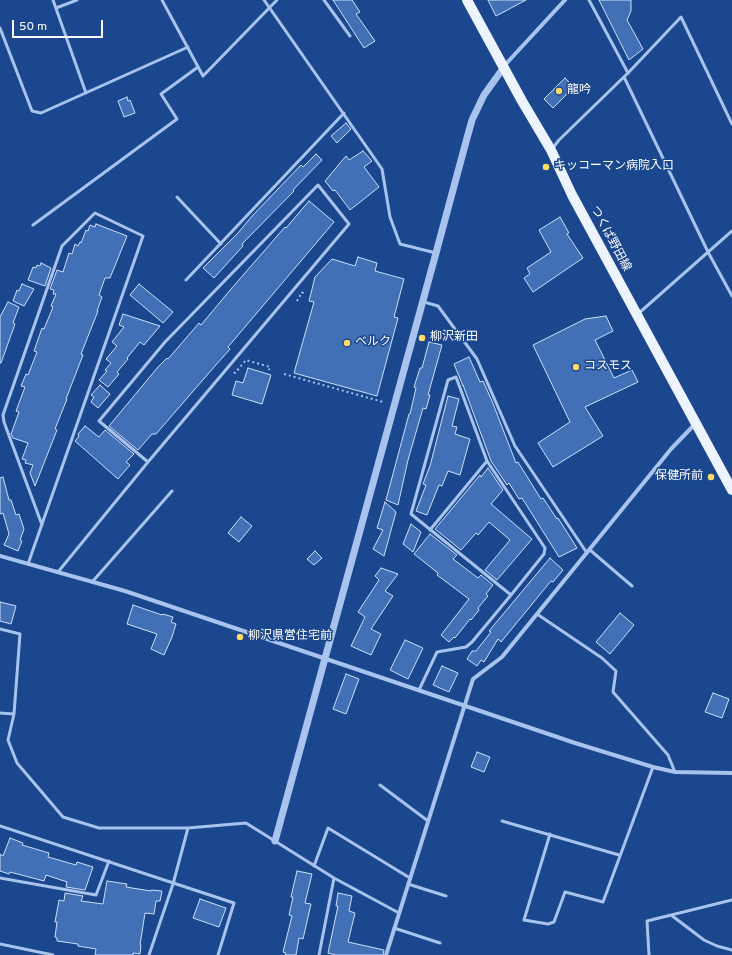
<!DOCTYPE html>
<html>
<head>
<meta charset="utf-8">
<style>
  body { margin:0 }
  #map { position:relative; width:732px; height:955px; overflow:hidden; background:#1a478e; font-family:Overpass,sans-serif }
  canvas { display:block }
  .scale { position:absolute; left:12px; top:20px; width:91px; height:18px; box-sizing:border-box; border:2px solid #fff; border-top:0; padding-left:5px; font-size:12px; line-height:14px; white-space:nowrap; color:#fff; -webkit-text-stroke:3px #1a478e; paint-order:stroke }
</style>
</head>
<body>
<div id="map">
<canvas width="732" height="955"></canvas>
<div class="scale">50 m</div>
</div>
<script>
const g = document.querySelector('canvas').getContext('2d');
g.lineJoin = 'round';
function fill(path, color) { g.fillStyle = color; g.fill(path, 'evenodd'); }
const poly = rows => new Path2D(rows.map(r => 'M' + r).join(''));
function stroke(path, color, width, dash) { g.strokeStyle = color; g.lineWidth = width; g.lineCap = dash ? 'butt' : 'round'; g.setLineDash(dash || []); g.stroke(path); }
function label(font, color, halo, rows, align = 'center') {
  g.font = font + ' Overpass,"Noto Sans JP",sans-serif'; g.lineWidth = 3; g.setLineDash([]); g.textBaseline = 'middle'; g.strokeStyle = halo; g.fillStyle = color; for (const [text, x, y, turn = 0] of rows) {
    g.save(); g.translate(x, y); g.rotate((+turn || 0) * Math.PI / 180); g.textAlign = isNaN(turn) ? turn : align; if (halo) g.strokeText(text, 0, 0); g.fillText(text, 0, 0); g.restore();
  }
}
const building = poly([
  [333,0,352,0,360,12,356,14,375,41,364,48,333,0],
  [488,0,526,0,496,16,488,0],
  [599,0,631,0,631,11,627,20,643,49,629,60,599,0],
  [565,78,574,87,553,108,544,99,565,78],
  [127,97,128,101,130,100,135,113,124,117,118,101,127,97],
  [346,123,351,129,337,143,331,136,346,123],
  [363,151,372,161,364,167,379,187,350,210,335,190,333,191,325,181,346,156,349,160,363,151],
  [316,154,322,160,293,190,294,191,242,244,243,246,214,278,203,268,238,233,253,215,301,165,303,167,316,154],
  [309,201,334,222,228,347,230,349,208,374,156,434,152,434,138,450,109,426,158,367,167,358,168,359,199,323,201,325,231,289,285,227,286,228,309,201],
  [560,217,569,233,567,234,583,258,533,292,524,278,530,274,527,268,551,252,539,230,560,217],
  [96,224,127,236,110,278,105,278,99,295,102,297,97,311,98,311,81,354,83,355,66,399,67,399,55,429,57,430,35,486,30,473,33,465,25,463,26,460,22,459,28,443,13,438,11,434,19,412,16,411,25,387,21,386,26,374,28,375,37,352,34,351,42,328,44,329,53,307,51,306,56,294,53,294,54,290,50,289,57,270,63,272,69,253,72,254,75,244,78,246,80,242,81,243,86,230,88,231,90,225,95,227,96,224],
  [358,257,377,263,375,271,404,279,394,317,398,318,377,396,294,373,314,302,309,301,315,277,332,259,355,266,358,257],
  [41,263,51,268,45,286,28,280,33,267,36,268,37,265,40,266,41,263],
  [22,284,34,289,24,306,13,301,17,290,19,291,22,284],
  [139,284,173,312,163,323,130,295,139,284],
  [8,302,19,307,13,323,15,324,1,363,0,363,0,317,8,302],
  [123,314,160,326,144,345,140,342,127,358,128,359,117,372,119,374,108,387,99,380,107,371,105,370,111,363,106,359,117,346,112,342,124,327,119,325,123,314],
  [606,316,613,331,595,340,614,378,632,370,638,382,585,407,603,436,553,467,538,443,570,422,533,345,585,319,606,316],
  [429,342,442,345,428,395,430,395,426,409,423,408,408,460,398,505,386,500,409,414,410,414,416,388,414,387,420,368,422,368,429,342],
  [469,357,480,382,483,381,492,401,516,463,518,462,541,499,543,498,557,519,558,518,577,548,559,557,522,498,519,499,509,483,507,485,491,461,463,385,463,386,454,364,469,357],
  [248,368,271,375,262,404,232,395,236,381,243,383,248,368],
  [100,385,110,394,98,408,91,402,94,397,91,395,100,385],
  [448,396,459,399,452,426,457,427,455,434,470,439,460,475,448,471,442,486,439,485,427,515,416,511,426,485,423,484,430,466,448,396],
  [85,426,99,437,105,430,134,454,126,462,130,465,118,479,75,441,79,436,78,434,85,426],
  [488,468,503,490,491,504,532,539,497,580,485,570,510,540,489,522,478,535,476,533,461,550,435,529,480,475,481,477,488,468],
  [3,477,9,500,11,500,16,515,19,514,24,529,20,540,22,541,18,551,4,545,9,534,3,513,0,514,0,478,3,477],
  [385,502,396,512,384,556,373,549,383,530,377,528,385,502],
  [241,517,252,526,239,542,228,533,241,517],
  [411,524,421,532,413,552,403,544,411,524],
  [430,534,457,555,453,559,478,578,481,575,493,585,486,594,488,596,478,608,479,610,471,620,470,619,455,638,454,637,449,642,441,635,469,599,437,575,438,573,414,554,430,534],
  [315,551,322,558,314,565,307,559,315,551],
  [550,558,563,570,553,582,551,581,501,642,498,639,484,662,481,660,477,666,467,659,472,651,476,651,491,632,489,631,550,558],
  [381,568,398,574,385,591,393,596,371,629,381,634,371,655,351,646,365,617,358,612,379,580,375,576,381,568],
  [0,602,16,606,11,624,0,621,0,602],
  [133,605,162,615,163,614,173,617,171,622,176,624,172,637,164,655,151,649,157,634,127,624,133,605],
  [620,613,634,625,610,654,596,642,620,613],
  [405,640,423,648,408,679,390,670,405,640],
  [442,666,458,673,449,692,433,685,442,666],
  [346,674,359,679,346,714,333,709,346,674],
  [713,693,729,699,722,718,705,712,713,693],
  [477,752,490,757,484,772,471,767,477,752],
  [10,838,23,843,22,845,49,853,48,857,76,865,77,862,93,867,85,890,66,887,67,882,46,875,44,881,10,872,9,874,0,871,0,854,3,856,10,838],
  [297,871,312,874,305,903,311,904,303,939,299,938,296,955,285,955,286,953,283,952,292,916,289,915,293,897,291,897,297,871],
  [107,881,127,884,126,887,151,891,151,890,162,891,160,901,156,901,154,914,145,913,140,945,141,945,140,954,133,953,133,955,95,955,96,949,78,946,78,944,57,941,57,938,55,937,57,922,55,922,59,900,64,901,65,893,83,896,81,901,103,904,107,881],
  [338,893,352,896,349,911,355,913,348,942,384,950,383,955,336,955,328,953,338,906,336,906,338,893],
  [200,899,226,908,219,927,193,918,200,899]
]);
fill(building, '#4270b6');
stroke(building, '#cddffa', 1);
stroke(poly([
  [297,301,299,297,303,293,300,291],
  [234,372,235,373,246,360,270,367,269,370],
  [284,374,383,402]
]), '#a7c3ee', 2, [2, 3]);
stroke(poly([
  [53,0,86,93],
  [162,0,203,76,277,0],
  [264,0,382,169,390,217,400,244,436,253],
  [324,0,350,36],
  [589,0,628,73],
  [56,8,77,0],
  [0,28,32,111,41,113,188,47],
  [624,77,708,252,732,296],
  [552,149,559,140,628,73,681,17,732,124],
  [177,197,221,244],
  [33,225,177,119,161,94,198,67],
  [186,280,344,113],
  [424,302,438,306,477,359,515,446,587,553],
  [639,313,732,231],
  [430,530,487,461],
  [590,550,632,586],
  [28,564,143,236,95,213,62,246,3,415,4,422,42,525],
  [58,572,148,462,349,224,318,185,165,342,99,421,148,462],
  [93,581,172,491],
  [537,614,602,658,616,671,613,692,668,755,675,772],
  [0,629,20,634,14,714,8,740,17,763,63,817,99,828,188,828,246,823,334,878,399,913],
  [419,690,437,652,466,647,472,642,511,595,544,554,545,548,487,461,456,377,448,380,411,514,511,595],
  [0,713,14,714],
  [380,785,428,821],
  [502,821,619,855],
  [0,826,234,903,218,955],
  [550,834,524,920,548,924,554,922,565,892,603,902,653,767],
  [314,866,328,828,410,878],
  [0,878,96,895,109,861],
  [408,884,446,896],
  [671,915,704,940,717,946,732,950],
  [394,928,440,943],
  [0,944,53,955],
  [149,955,173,884,188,828],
  [319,955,334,878],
  [649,955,647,921,732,900]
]), '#a7c3ee', 3);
stroke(poly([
  [504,66,565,0],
  [0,556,125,591,575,743,653,767,675,772,732,773],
  [386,955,473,679,502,657,671,449,695,424]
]), '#a7c3ee', 4);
stroke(poly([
  [275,841,436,253,467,138,472,120,484,95,504,67]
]), '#a7c3ee', 7);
stroke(poly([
  [467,0,522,101,551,150,572,195,732,490]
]), '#eef4ff', 10);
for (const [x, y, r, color] of [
  [559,91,4,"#ffda64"],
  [546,167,4,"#ffda64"],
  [422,338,4,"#ffda64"],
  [347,343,4,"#ffda64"],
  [576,367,4,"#ffda64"],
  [711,477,4,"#ffda64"],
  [240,637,4,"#ffda64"]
]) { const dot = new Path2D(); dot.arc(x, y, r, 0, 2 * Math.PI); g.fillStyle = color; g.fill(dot); stroke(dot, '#1a478e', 1.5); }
label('12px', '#fff', '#1a478e', [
  ["龍吟",567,91],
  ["キッコーマン病院入口",554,167],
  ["柳沢新田",430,338],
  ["ベルク",355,343],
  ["コスモス",584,367],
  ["保健所前",703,477,"right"],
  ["柳沢県営住宅前",248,637]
], 'left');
label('12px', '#fff', '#1a478e', [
  ["つくば野田線",610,239,62]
]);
</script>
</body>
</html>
